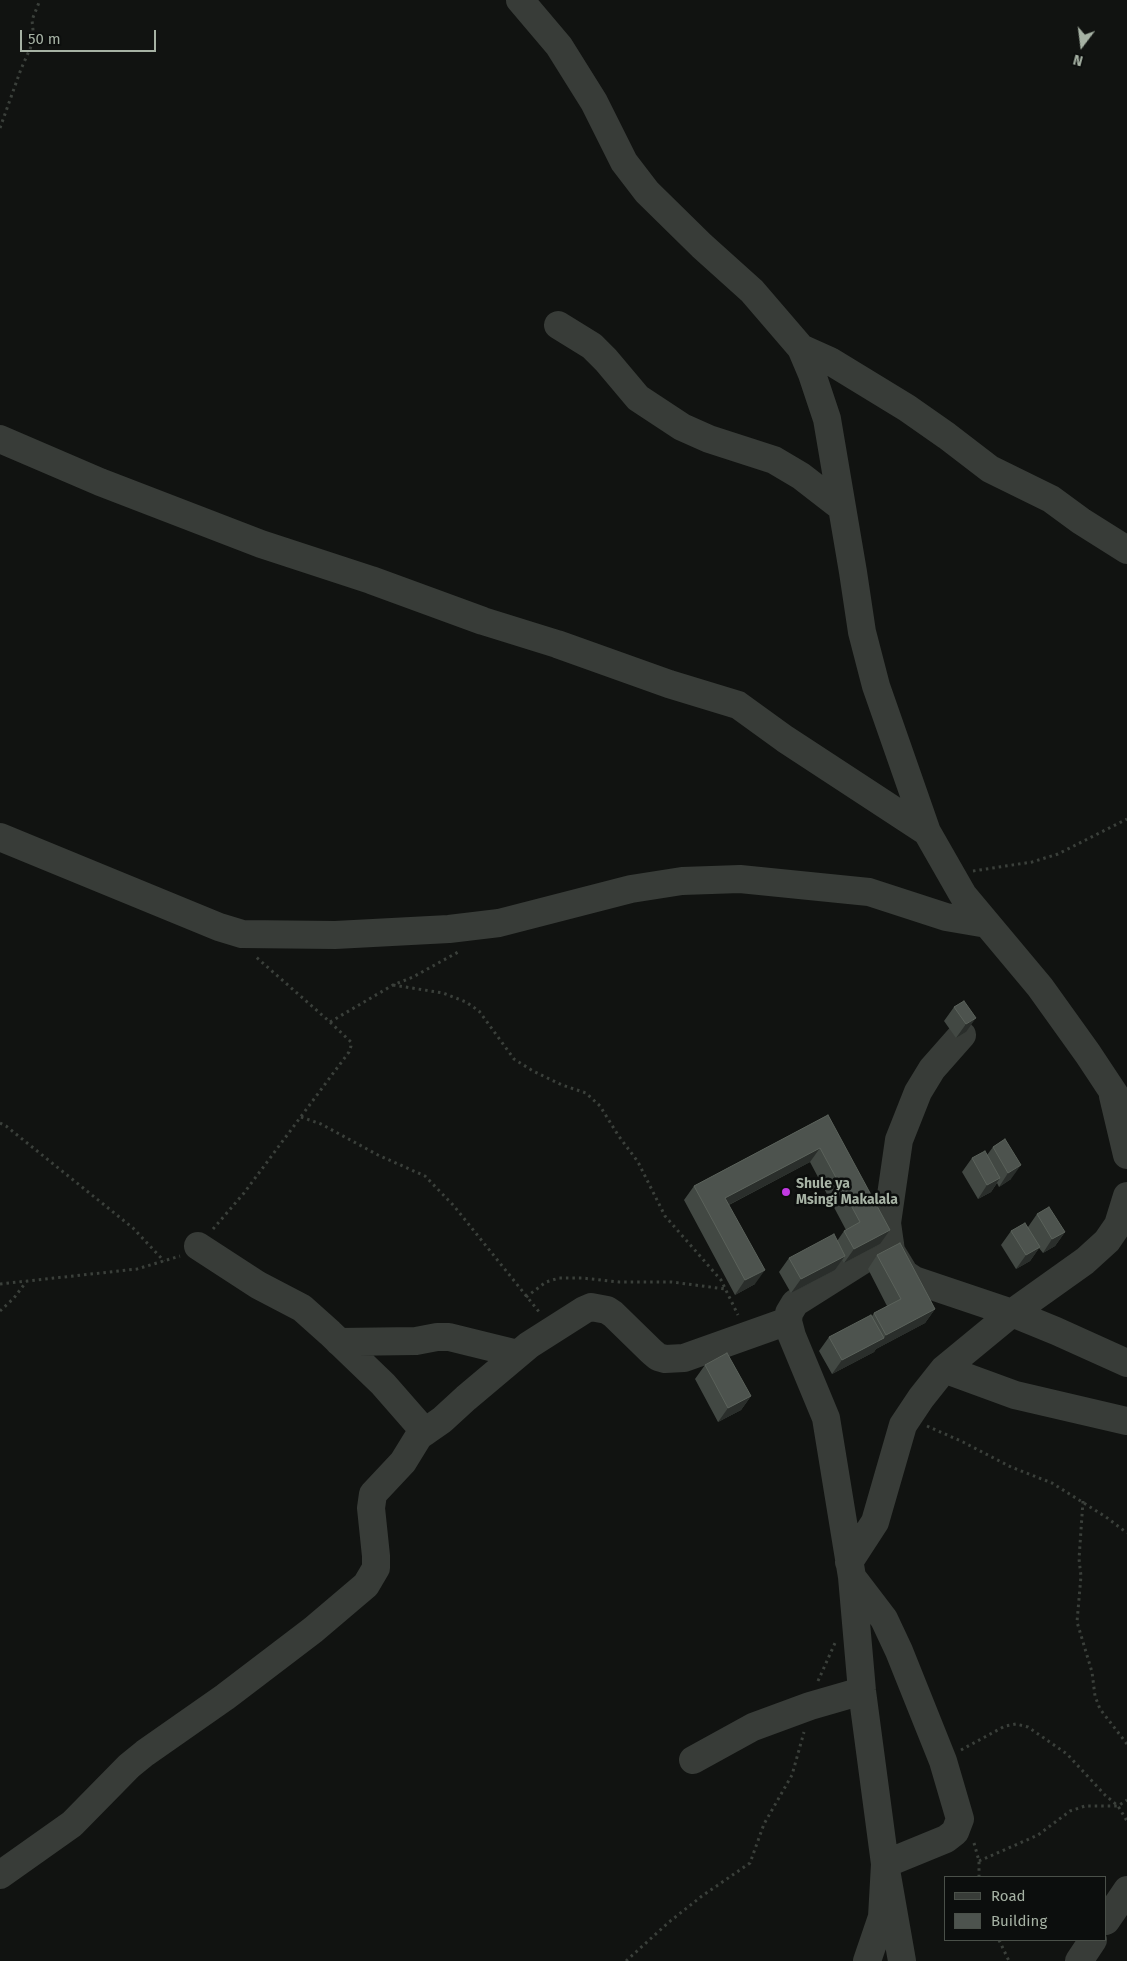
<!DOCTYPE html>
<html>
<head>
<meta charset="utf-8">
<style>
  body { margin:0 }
  #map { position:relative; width:1127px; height:1961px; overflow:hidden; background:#111311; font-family:"Fira Sans",sans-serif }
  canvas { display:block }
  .legend { position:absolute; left:944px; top:1876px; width:162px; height:65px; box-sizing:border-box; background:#0c0e0d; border:1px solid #4a5049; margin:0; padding:6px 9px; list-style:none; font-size:15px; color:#a6b2a4 }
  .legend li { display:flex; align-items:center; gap:10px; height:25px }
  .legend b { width:25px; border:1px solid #4a5049 }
  .north { position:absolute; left:1057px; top:20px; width:50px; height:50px; -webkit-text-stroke:4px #0c0e0d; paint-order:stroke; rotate:195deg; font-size:14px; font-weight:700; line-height:20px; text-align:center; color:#a6b2a4 }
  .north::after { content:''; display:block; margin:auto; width:18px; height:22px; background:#a6b2a4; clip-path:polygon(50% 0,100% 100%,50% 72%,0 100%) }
  .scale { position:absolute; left:20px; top:30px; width:136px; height:22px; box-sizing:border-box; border:2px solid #a6b2a4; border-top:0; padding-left:6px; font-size:15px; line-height:18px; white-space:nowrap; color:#a6b2a4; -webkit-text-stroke:4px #0c0e0d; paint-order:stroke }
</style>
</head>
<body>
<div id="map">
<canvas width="1127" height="1961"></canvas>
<ul class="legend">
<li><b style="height:6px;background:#383c38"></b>Road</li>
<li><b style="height:14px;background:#4d534e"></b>Building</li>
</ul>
<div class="north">N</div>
<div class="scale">50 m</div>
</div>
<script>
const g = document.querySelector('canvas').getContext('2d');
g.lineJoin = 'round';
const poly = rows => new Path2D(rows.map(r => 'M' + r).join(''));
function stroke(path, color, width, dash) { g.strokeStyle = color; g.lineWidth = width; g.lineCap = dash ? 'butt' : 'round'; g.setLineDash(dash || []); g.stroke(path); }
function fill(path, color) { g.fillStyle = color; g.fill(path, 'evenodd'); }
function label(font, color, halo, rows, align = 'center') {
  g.font = font + ' "Fira Sans",sans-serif'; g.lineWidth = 5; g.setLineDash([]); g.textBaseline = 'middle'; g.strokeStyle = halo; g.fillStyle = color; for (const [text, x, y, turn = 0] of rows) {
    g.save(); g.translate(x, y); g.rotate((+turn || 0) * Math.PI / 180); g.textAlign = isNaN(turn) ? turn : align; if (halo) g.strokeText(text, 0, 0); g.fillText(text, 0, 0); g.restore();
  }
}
stroke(poly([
  [0,128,21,69,34,40,32,20,40,0],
  [973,871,1032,862,1058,854,1127,819],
  [393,985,443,993,466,1002,479,1011,514,1059,533,1071,562,1085,586,1093,600,1106,618,1135,638,1162,665,1216,721,1280,738,1315],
  [330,1022,393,985,413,977,460,951],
  [301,1117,321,1124,378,1155,425,1176,454,1206,540,1313],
  [0,1123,6,1126,133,1228,164,1261],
  [213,1229,244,1193,349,1052,351,1046,351,1042,330,1022,256,957],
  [0,1284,137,1269,180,1256],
  [526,1297,546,1282,559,1278,582,1278,619,1282,672,1282,725,1289],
  [0,1311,14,1298,26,1282],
  [927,1426,963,1442,1011,1467,1052,1483,1106,1517,1127,1533],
  [1083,1501,1079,1559,1081,1576,1077,1622,1092,1672,1095,1696,1100,1709,1127,1744],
  [818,1681,835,1643],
  [961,1750,1005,1726,1016,1724,1028,1727,1067,1754,1105,1795,1118,1806,1127,1821],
  [974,1843,979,1861,979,1877],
  [979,1861,1038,1835,1070,1811,1085,1806,1118,1806,1127,1800],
  [999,1940,1009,1961],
  [626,1961,669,1922,702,1896,750,1863,764,1824,792,1775,804,1732]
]), '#3b403b', 3, [2.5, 4]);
stroke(poly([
  [520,0,559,46,594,102,624,162,647,192,702,246,752,291,801,348,812,374,827,419,853,572,862,632,876,686,927,832,963,895,1040,987,1088,1054,1127,1113],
  [558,325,592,346,606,360,638,398,682,427,709,439,774,460,801,476,841,507],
  [801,348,830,361,907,408,947,436,990,469,1051,499,1081,521,1127,550],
  [0,439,100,482,261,544,371,580,483,621,557,644,669,684,738,705,785,739,927,832],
  [0,837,219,927,242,934,335,935,449,929,499,923,631,889,682,881,740,879,869,892,946,917,987,924],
  [962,1035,932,1069,918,1092,899,1140,887,1223,891,1251,905,1274,914,1280,1012,1313,1056,1331,1127,1363],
  [1113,1096,1127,1155],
  [890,1243,795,1303,789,1313,788,1321,792,1336,826,1418,852,1577,862,1691,885,1864,902,1961],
  [198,1246,258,1285,302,1308,330,1333,383,1384,425,1432],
  [339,1342,416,1341,437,1337,449,1337,518,1354],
  [944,1369,1015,1395,1127,1421],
  [849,1562,875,1522,903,1425,921,1398,944,1369,1012,1313,1085,1261,1107,1241,1118,1225,1127,1196],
  [852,1577,884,1619,899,1651,943,1761,960,1819,955,1832,946,1839,885,1864,882,1917,867,1961],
  [693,1760,753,1727,810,1706,862,1691],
  [0,1875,72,1824,129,1766,145,1753,225,1697,313,1630,366,1585,376,1568,376,1556,371,1508,373,1494,403,1462,419,1436,442,1420,466,1398,529,1345,584,1310,591,1307,607,1310,613,1314,652,1352,658,1357,665,1359,684,1358,788,1321],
  [1106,1921,1127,1890],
  [1079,1961,1093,1940]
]), '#383c38', 28);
fill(poly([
  [964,1001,966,1032,956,1038,944,1021,954,1007],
  [828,1115,880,1244,844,1263,842,1260,835,1270,791,1293,779,1272,789,1258,837,1241,844,1231,846,1230,810,1162,729,1205,755,1284,735,1295,684,1200,694,1186],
  [1005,1139,1011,1179,999,1187,997,1183,991,1192,978,1199,962,1172,972,1158,987,1155,993,1147],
  [1037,1214,1065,1232,1055,1246,1043,1253,1039,1248,1030,1261,1016,1269,1001,1245,1011,1231,1028,1227],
  [877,1255,935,1309,925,1323,876,1349,874,1352,832,1374,819,1351,829,1337,872,1316,874,1313,887,1306,868,1269],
  [705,1365,751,1396,741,1410,718,1422,695,1379]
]), '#424843');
fill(poly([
  [976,1018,966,1032,956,1038,966,1024],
  [820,1148,810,1162,715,1212,725,1198],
  [1021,1165,1011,1179,999,1187,1008,1173],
  [1000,1178,991,1192,978,1199,987,1185],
  [890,1230,880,1244,844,1263,854,1249],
  [1065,1232,1055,1246,1043,1253,1052,1239],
  [1040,1247,1030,1261,1016,1269,1026,1255],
  [845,1256,835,1270,791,1293,801,1279],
  [765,1270,755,1284,735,1295,745,1280],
  [935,1309,925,1323,876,1349,874,1352,832,1374,842,1360,884,1338,886,1335],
  [751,1396,741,1410,718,1422,728,1408]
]), '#2a2e2b');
const building = poly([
  [964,1001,976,1018,966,1024,954,1007,964,1001],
  [828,1115,890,1230,854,1249,844,1231,860,1222,820,1148,725,1198,765,1270,745,1280,694,1186,828,1115],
  [1005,1139,1021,1165,1008,1173,993,1147,1005,1139],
  [985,1151,1000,1178,987,1185,972,1158,985,1151],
  [1049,1207,1065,1232,1052,1239,1037,1214,1049,1207],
  [1025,1223,1040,1247,1026,1255,1011,1231,1025,1223],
  [834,1234,845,1256,801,1279,789,1258,834,1234],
  [900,1243,935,1309,886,1335,874,1313,901,1299,877,1255,900,1243],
  [871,1315,884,1338,842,1360,829,1337,871,1315],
  [727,1353,751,1396,728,1408,705,1365,727,1353]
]);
fill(building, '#4d534e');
stroke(building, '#5b625b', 1);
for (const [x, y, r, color] of [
  [786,1192,5,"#c23ae2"]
]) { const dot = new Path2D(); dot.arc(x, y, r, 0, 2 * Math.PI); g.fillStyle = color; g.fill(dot); stroke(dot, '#0c0e0d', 2); }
label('bold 14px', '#a6b2a4', '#0c0e0d', [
  ["Shule ya",796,1184],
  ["Msingi Makalala",796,1200]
], 'left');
</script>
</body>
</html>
